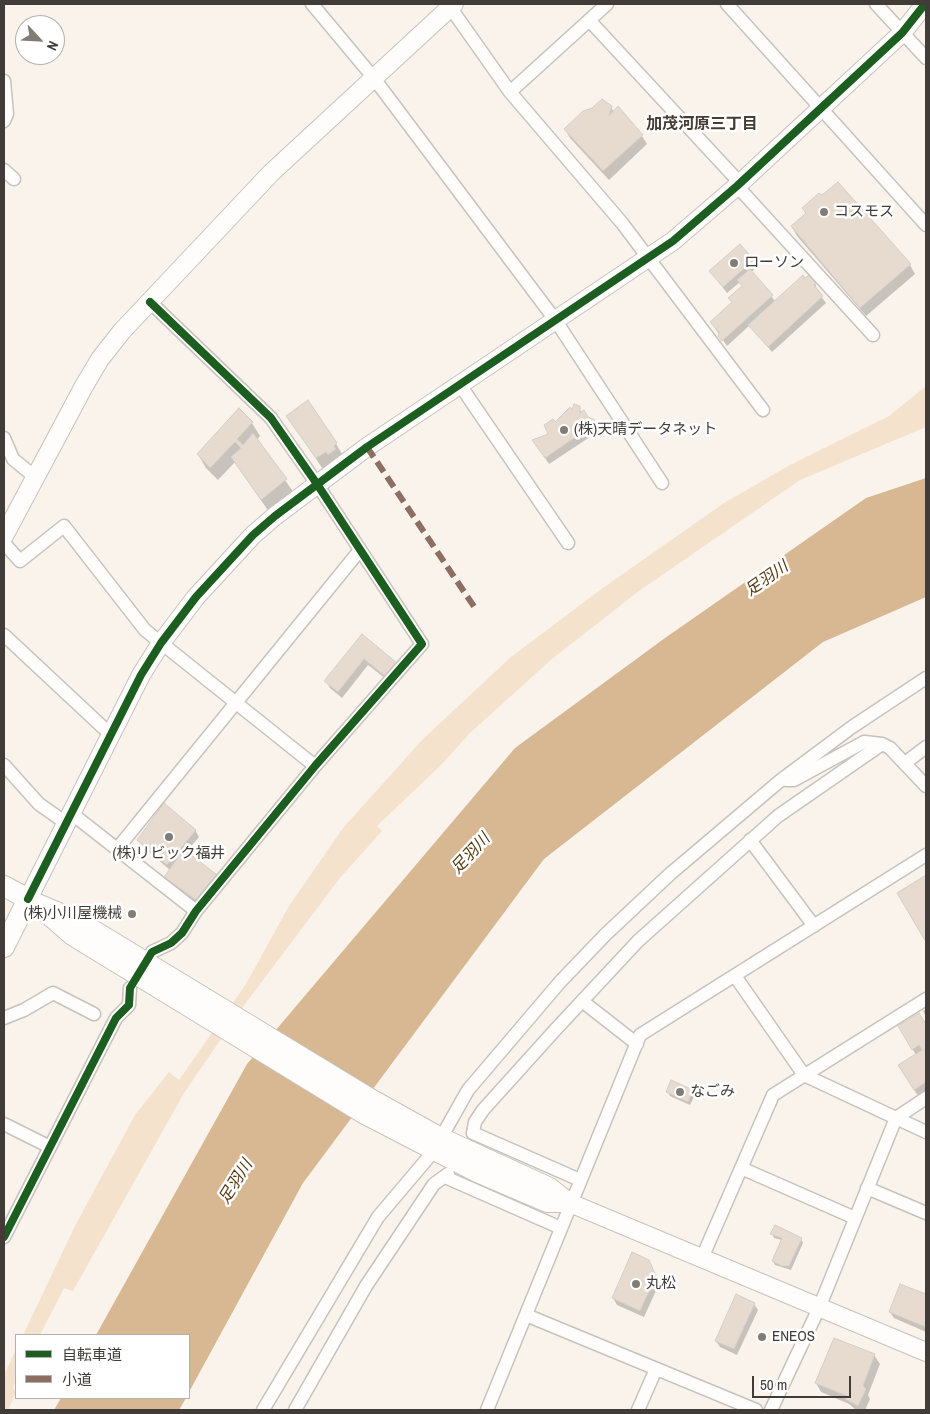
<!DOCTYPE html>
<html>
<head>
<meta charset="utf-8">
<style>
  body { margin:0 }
  #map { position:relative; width:930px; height:1414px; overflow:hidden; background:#f9f3ec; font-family:"Archivo Narrow","Noto Sans JP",sans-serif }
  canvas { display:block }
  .frame { position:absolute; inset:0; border:5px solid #413c37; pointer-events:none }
  .legend { position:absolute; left:15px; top:1334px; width:175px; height:65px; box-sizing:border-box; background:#fff; border:1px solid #b3b1af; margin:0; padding:6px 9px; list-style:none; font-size:15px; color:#413c37 }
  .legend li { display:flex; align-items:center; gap:10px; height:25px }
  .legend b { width:25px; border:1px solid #b3b1af }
  .north { position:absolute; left:15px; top:15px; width:50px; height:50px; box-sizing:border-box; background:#fff; border:1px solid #b3b1af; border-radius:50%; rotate:115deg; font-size:14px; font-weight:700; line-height:20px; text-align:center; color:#413c37 }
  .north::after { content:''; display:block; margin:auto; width:18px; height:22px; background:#817c76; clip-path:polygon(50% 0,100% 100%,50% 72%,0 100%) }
  .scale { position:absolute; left:752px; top:1376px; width:99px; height:22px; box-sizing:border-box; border:2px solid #413c37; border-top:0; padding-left:6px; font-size:15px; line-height:18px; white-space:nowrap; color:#413c37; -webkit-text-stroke:4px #fff; paint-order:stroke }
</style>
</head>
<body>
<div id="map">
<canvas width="930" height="1414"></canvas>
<div class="frame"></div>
<ul class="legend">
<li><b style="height:6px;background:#1b5e20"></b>自転車道</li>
<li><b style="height:6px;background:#8d6e63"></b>小道</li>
</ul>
<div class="north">N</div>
<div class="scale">50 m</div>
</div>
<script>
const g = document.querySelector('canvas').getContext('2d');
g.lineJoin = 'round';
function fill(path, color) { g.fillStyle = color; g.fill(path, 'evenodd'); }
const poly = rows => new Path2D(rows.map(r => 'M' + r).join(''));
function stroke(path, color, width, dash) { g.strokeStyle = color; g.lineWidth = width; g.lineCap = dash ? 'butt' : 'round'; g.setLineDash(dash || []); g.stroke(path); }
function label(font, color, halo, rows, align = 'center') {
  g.font = font + ' "Archivo Narrow","Noto Sans JP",sans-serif'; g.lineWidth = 5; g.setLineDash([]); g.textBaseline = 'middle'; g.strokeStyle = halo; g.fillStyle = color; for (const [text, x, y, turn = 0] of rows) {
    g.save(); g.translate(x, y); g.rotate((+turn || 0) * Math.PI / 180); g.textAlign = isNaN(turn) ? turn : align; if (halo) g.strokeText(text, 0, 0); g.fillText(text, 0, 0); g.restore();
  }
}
fill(poly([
  [926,386,926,427,800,480,639,591,552,659,470,733,441,765,377,826,382,831,340,878,245,1004,184,1093,73,1291,64,1288,40,1335,23,1335,76,1224,135,1115,169,1072,179,1080,246,984,289,906,343,828,423,739,511,657,600,590,724,503,792,464,889,416],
  [16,1349,16,1380,13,1387,16,1393,8,1410,4,1410,4,1375]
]), '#f4e2cd');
fill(poly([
  [926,478,926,597,823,642,544,859,303,1183,189,1392,189,1335,96,1335,247,1064,515,748,665,638,866,498],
  [61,1398,186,1398,179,1410,54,1410]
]), '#d7b892');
fill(poly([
  [611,107,614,112,642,136,647,144,609,180,570,138,565,129],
  [807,214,910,265,915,274,866,316,797,236,792,227],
  [740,246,756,268,751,272,776,302,805,280,815,282,817,291,826,303,772,352,750,325,727,346,711,322,732,303,730,299,743,287,740,282,727,293,710,271],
  [577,406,582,413,594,421,597,427,594,430,596,433,549,464,538,447,550,434,555,423,572,413],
  [239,410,252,423,260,436,257,440,294,493,269,512,235,462,218,480,206,468,198,454],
  [288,416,336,444,344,457,324,471],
  [362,636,390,682,368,665,342,698,330,688,326,681],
  [195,830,199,837,186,852,216,876,220,882,201,907,169,884,165,877,170,870,142,846,139,840],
  [926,877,926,940,899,894],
  [926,1009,926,1017,923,1011],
  [919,1015,926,1026,926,1100,922,1102,907,1079,916,1055,907,1040],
  [693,1091,695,1095,690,1105,670,1096,668,1092],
  [772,1234,801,1239,803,1243,791,1270,775,1265,773,1261,782,1240,774,1238],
  [652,1268,659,1284,644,1317,617,1305,613,1298],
  [901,1285,926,1296,926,1332,894,1318,890,1312],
  [754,1304,758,1310,737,1355,720,1347,716,1341],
  [874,1355,880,1364,868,1395,870,1399,865,1410,856,1410,849,1404,821,1392,816,1383]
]), '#0003');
const building = poly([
  [602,99,612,106,609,116,618,106,643,135,603,171,564,129,583,111,592,108,602,99],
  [838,182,911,264,860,308,791,226,806,213,802,208,819,193,822,195,838,182],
  [740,244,754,260,723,287,709,271,740,244],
  [750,269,773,295,722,341,718,336,719,332,710,322,732,302,728,298,742,286,737,280,750,269],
  [803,275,805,278,809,275,816,282,814,285,823,296,768,347,748,325,803,275],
  [308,400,337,443,334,446,336,449,328,455,326,452,316,458,286,416,308,400],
  [574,404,580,406,580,413,584,410,588,417,595,420,592,423,593,425,545,458,532,440,548,434,544,425,553,419,555,422,570,407,572,410,574,404],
  [239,408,253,422,237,439,243,445,253,433,287,479,261,500,231,457,241,448,235,442,210,468,197,454,239,408],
  [362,634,397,663,386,677,364,659,338,692,324,681,362,634],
  [164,803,196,830,167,865,137,840,164,803],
  [184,849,217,875,197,901,164,877,184,849],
  [926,875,926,942,897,893,926,875],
  [919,1013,926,1024,926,1082,914,1090,898,1065,922,1050,919,1045,912,1050,898,1026,919,1013],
  [671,1080,693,1090,688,1102,666,1092,671,1080],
  [775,1225,802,1238,789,1266,782,1266,772,1261,782,1238,770,1234,775,1225],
  [632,1252,649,1260,656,1276,640,1311,612,1298,632,1252],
  [900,1284,926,1294,926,1327,889,1312,900,1284],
  [736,1294,755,1303,734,1349,715,1341,736,1294],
  [834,1338,875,1354,863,1386,866,1389,858,1406,845,1399,847,1396,815,1383,834,1338]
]);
fill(building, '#e6dbce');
stroke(building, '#d3cec8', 1);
const street = poly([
  [312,4,373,77,556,321,662,483],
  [727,4,926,225],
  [876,4,926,58],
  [450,7,510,92,622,223,763,410],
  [589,20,740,183],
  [4,81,7,114,4,121],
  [510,92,607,4],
  [4,170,14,179],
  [737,186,873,335],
  [150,302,271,418,317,484,422,644,315,766,196,911,182,933,171,943,152,952],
  [460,385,568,543],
  [4,438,13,459,35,477],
  [4,543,20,561,64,526,145,630,315,766],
  [4,635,110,734],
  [905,763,926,747],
  [4,765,39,804,66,823],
  [786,780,794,780,864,742,882,744,890,748,926,786],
  [71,813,196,911],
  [750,840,814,926],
  [117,849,360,550],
  [735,976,804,1075,926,1132],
  [582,1001,637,1044],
  [4,1018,24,1010,53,993,94,1014],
  [4,1124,50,1147],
  [741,1168,855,1218],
  [445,1177,561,1228],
  [580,1180,473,1133,475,1122,483,1110,556,1029,638,941,778,816,882,744],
  [867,1188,926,1213],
  [4,1237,116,1018,129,1005,130,988],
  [702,1258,773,1095,926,999],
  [526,1315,756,1410],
  [263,1410,378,1217,433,1152,468,1090,560,982,605,935,670,874,781,780,852,727,926,678],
  [295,1410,366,1286,434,1184,448,1174],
  [487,1410,640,1035,926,855],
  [638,1410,656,1369],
  [771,1410,819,1308,896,1118,926,1098]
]);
const secondary = poly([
  [4,536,84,386,100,359,122,331,271,173,454,4],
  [28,899,141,675,161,643,196,597,253,535,275,516,367,447,673,241,737,186,902,33,925,4],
  [28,899,78,920,369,1097,441,1137,550,1187,570,1203,926,1352],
  [42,910,72,936,363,1114,477,1173,547,1203,570,1203]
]);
const primary = poly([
  [4,886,28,899,4,947]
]);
stroke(street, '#c7c2bc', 15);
stroke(secondary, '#c7c2bc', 20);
stroke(primary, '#c7c2bc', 22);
stroke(street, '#fefdfc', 12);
stroke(secondary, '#fefdfc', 18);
stroke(primary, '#fefdfc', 20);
stroke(poly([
  [367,447,477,611]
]), '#8d6e63', 6, [12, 6]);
stroke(poly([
  [28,899,141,675,161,643,196,597,253,535,275,516,367,447,673,241,737,186,902,33,925,4],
  [4,1237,116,1018,129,1005,130,988,152,952,171,943,182,933,196,911,315,766,422,644,317,484,271,418,150,302]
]), '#1b5e20', 8);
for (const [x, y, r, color] of [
  [824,212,5,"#817c76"],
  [734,263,5,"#817c76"],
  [564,430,5,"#817c76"],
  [169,837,5,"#817c76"],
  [132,914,5,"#817c76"],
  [680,1092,5,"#817c76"],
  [636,1284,5,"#817c76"],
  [762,1337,5,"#817c76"]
]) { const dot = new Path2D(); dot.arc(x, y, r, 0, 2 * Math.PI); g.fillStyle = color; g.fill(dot); stroke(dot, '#fff', 2); }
label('15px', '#413c37', '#fff', [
  ["コスモス",834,212],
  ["ローソン",744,263],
  ["(株)天晴データネット",574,430],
  ["(株)リビック福井",169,854,"center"],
  ["(株)小川屋機械",122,914,"right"],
  ["なごみ",690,1092],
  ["丸松",646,1284],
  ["ENEOS",772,1337]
], 'left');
label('bold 16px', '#463d33', '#fff', [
  ["加茂河原三丁目",702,125]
]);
label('italic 16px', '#553810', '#fff', [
  ["足羽川",767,579,-35],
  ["足羽川",471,854,-47],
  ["足羽川",236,1182,-58]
]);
</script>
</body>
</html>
